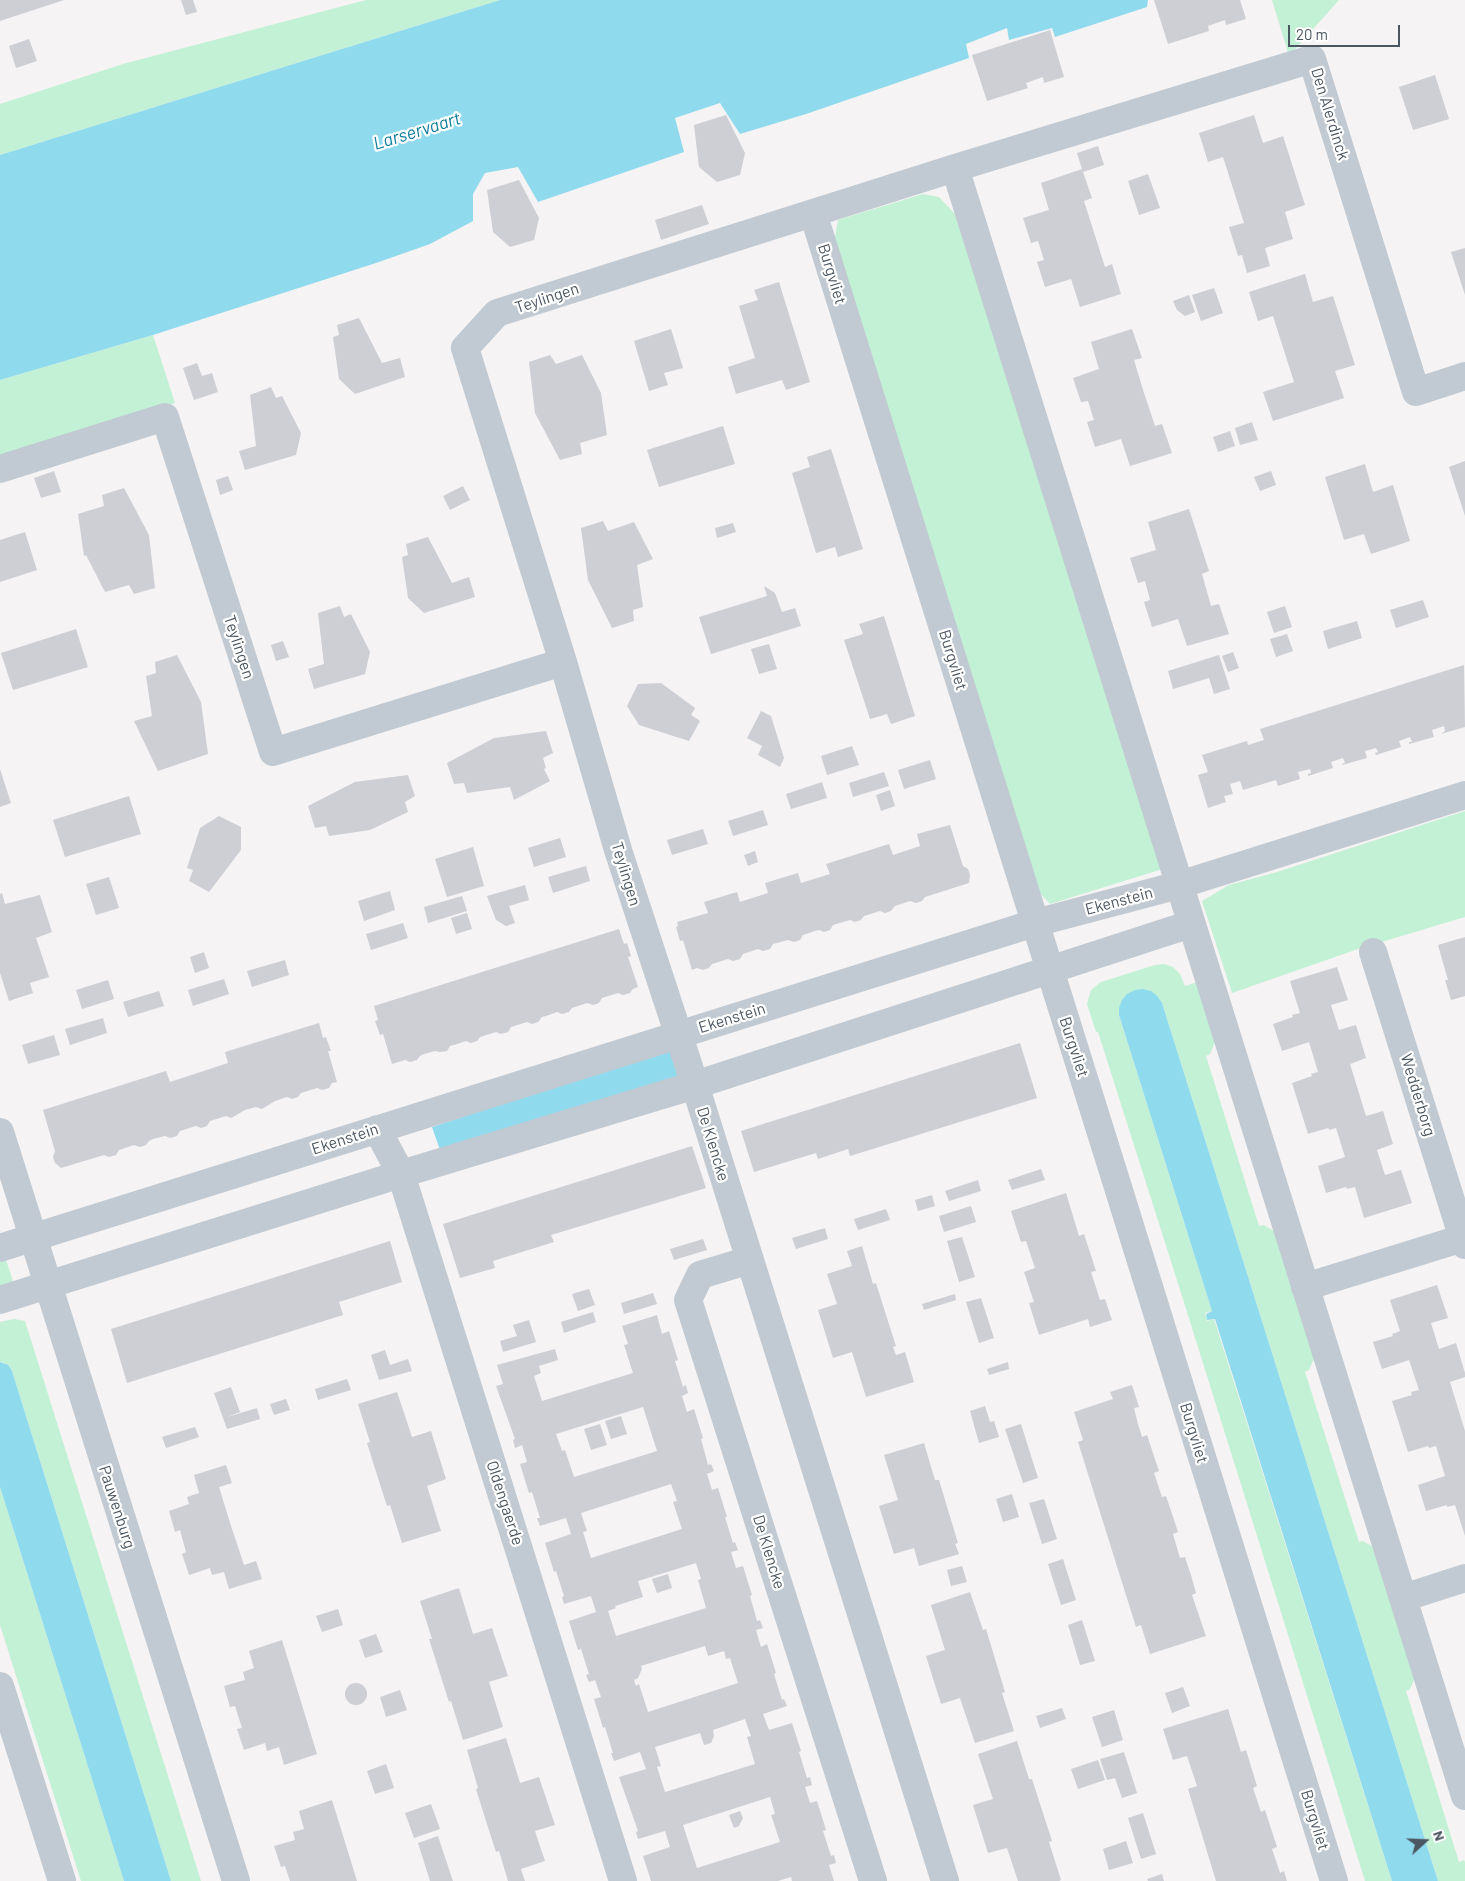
<!DOCTYPE html>
<html>
<head>
<meta charset="utf-8">
<style>
  body { margin:0 }
  #map { position:relative; width:1465px; height:1881px; overflow:hidden; background:#f5f3f3; font-family:Barlow,sans-serif }
  canvas { display:block }
  .north { position:absolute; left:1400px; top:1816px; width:50px; height:50px; -webkit-text-stroke:4px #fff; paint-order:stroke; rotate:70deg; font-size:14px; font-weight:700; line-height:20px; text-align:center; color:#4a5661 }
  .north::after { content:''; display:block; margin:auto; width:18px; height:22px; background:#4a5661; clip-path:polygon(50% 0,100% 100%,50% 72%,0 100%) }
  .scale { position:absolute; left:1288px; top:25px; width:112px; height:22px; box-sizing:border-box; border:2px solid #4a5661; border-top:0; padding-left:6px; font-size:15px; line-height:18px; white-space:nowrap; color:#4a5661; -webkit-text-stroke:4px #fff; paint-order:stroke }
</style>
</head>
<body>
<div id="map">
<canvas width="1465" height="1881"></canvas>
<div class="north">N</div>
<div class="scale">20 m</div>
</div>
<script>
const g = document.querySelector('canvas').getContext('2d');
g.lineJoin = 'round';
function fill(path, color) { g.fillStyle = color; g.fill(path, 'evenodd'); }
const poly = rows => new Path2D(rows.map(r => 'M' + r).join(''));
function stroke(path, color, width, dash) { g.strokeStyle = color; g.lineWidth = width; g.lineCap = dash ? 'butt' : 'round'; g.setLineDash(dash || []); g.stroke(path); }
function label(font, color, halo, rows, align = 'center') {
  g.font = font + ' Barlow,sans-serif'; g.lineWidth = 4.5; g.setLineDash([]); g.textBaseline = 'middle'; g.strokeStyle = halo; g.fillStyle = color; for (const [text, x, y, turn = 0] of rows) {
    g.save(); g.translate(x, y); g.rotate((+turn || 0) * Math.PI / 180); g.textAlign = isNaN(turn) ? turn : align; if (halo) g.strokeText(text, 0, 0); g.fillText(text, 0, 0); g.restore();
  }
}
fill(poly([
  [366,0,500,0,0,155,0,104,123,64],
  [1272,0,1339,0,1289,56],
  [923,194,939,197,955,214,1166,868,1050,904,1032,885,832,255,838,220],
  [153,335,175,403,0,458,0,380],
  [1465,811,1465,917,1355,950,1232,993,1202,901,1229,885,1277,872],
  [1164,964,1173,967,1180,974,1185,986,1198,982,1216,1039,1210,1054,1206,1056,1259,1226,1264,1225,1277,1233,1315,1356,1309,1370,1305,1372,1359,1542,1363,1541,1377,1549,1416,1675,1410,1689,1406,1691,1459,1862,1464,1860,1465,1862,1465,1881,1438,1881,1162,1003,1119,1015,1212,1311,1205,1313,1207,1321,1214,1319,1392,1881,1365,1881,1182,1296,1098,1032,1096,1032,1087,1004,1091,990,1101,982,1155,965],
  [6,1260,14,1284,0,1289,0,1262],
  [14,1319,25,1321,201,1881,171,1881,12,1371,4,1363,0,1362,0,1322],
  [0,1487,124,1881,81,1881,0,1625]
]), '#c3f1d5');
fill(poly([
  [500,0,1148,0,1147,7,1055,37,1052,28,1009,40,1007,28,966,44,969,58,806,114,740,134,720,103,675,118,684,152,538,202,518,167,485,173,473,194,473,221,430,244,376,263,153,335,0,380,0,155],
  [1143,989,1151,991,1157,996,1162,1003,1438,1881,1392,1881,1215,1319,1207,1320,1206,1314,1212,1311,1119,1015,1119,1008,1122,1000,1127,994,1135,990],
  [671,1049,681,1079,441,1153,432,1127],
  [0,1362,8,1365,12,1371,171,1881,124,1881,0,1487]
]), '#90daee');
fill(poly([
  [0,0,64,0,0,21],
  [181,0,193,0,197,12,186,15],
  [1154,0,1240,0,1246,19,1226,25,1225,20,1208,26,1209,31,1168,44],
  [1050,30,1064,77,1044,83,1043,77,1026,83,1028,88,987,101,972,55],
  [29,39,37,61,16,68,9,46],
  [1435,75,1449,119,1413,130,1399,87],
  [726,115,745,153,740,175,717,182,699,167,694,125],
  [1254,115,1263,143,1283,136,1305,205,1285,212,1293,239,1265,248,1270,266,1247,273,1242,255,1238,256,1229,227,1244,223,1223,157,1208,162,1199,133],
  [1098,146,1104,165,1083,172,1092,198,1084,201,1105,267,1112,264,1121,294,1080,307,1071,279,1045,287,1037,262,1044,260,1038,241,1031,243,1023,218,1049,210,1041,183,1082,169,1077,153],
  [1148,174,1160,208,1139,215,1128,181],
  [519,180,539,218,534,240,510,247,493,232,487,190],
  [702,205,709,224,661,240,655,220],
  [1465,248,1465,295,1451,252],
  [1305,274,1313,302,1333,296,1355,365,1335,371,1344,398,1273,421,1263,392,1294,382,1273,316,1258,321,1249,292],
  [779,282,810,382,786,390,782,380,736,394,728,367,755,358,739,306,758,300,754,290],
  [1214,288,1223,313,1201,321,1192,295],
  [1189,295,1195,312,1185,316,1177,310,1173,301],
  [359,318,382,363,400,358,405,377,355,394,339,379,333,337,339,335,337,325],
  [671,329,683,368,664,373,668,385,649,391,634,341],
  [1132,329,1142,358,1134,360,1144,393,1155,426,1162,424,1172,453,1130,466,1121,439,1095,447,1087,422,1094,420,1088,401,1081,402,1073,378,1099,369,1091,342],
  [550,355,556,364,582,355,601,393,607,435,580,443,582,454,560,460,535,413,529,362],
  [197,363,202,376,212,373,218,392,194,400,183,368],
  [271,387,276,398,282,396,301,433,296,455,245,470,239,451,256,446,250,395],
  [1252,422,1258,440,1240,445,1235,428],
  [723,426,735,464,659,487,647,450],
  [1230,431,1235,446,1218,452,1213,437],
  [831,449,863,549,838,557,835,547,816,553,792,473,810,467,807,457],
  [1465,461,1465,516,1449,467],
  [1365,464,1373,492,1393,485,1410,541,1371,554,1364,534,1344,540,1325,477],
  [54,471,61,492,41,498,34,478],
  [1271,471,1276,485,1260,491,1254,477],
  [228,476,233,490,220,495,216,480],
  [463,486,470,500,450,510,443,496],
  [124,488,149,535,155,588,134,594,129,585,105,592,86,555,84,556,78,514,104,506,102,495],
  [1189,509,1209,571,1202,574,1211,606,1219,604,1229,634,1187,646,1178,619,1152,627,1144,602,1150,600,1145,581,1138,583,1130,558,1156,550,1148,522],
  [603,521,608,531,634,522,653,559,637,565,643,607,633,610,634,621,612,628,588,580,581,528],
  [733,523,736,532,717,538,715,528],
  [25,532,37,570,0,582,0,540],
  [428,537,452,583,469,577,475,597,424,613,408,598,402,557,408,555,406,544],
  [764,586,775,593,782,612,795,608,801,626,711,654,699,617,767,596],
  [1423,600,1429,617,1396,628,1390,610],
  [340,606,344,617,351,614,370,652,365,674,314,689,308,669,324,664,318,613],
  [1285,606,1292,627,1274,633,1267,612],
  [884,616,915,716,891,724,887,714,870,719,844,640,863,634,859,624],
  [1357,621,1362,638,1328,649,1323,631],
  [76,629,88,667,13,690,1,653],
  [1287,634,1293,651,1276,657,1270,639],
  [283,641,289,657,276,661,271,645],
  [769,644,777,669,759,674,751,649],
  [1233,652,1239,668,1228,672,1222,656],
  [177,655,201,702,208,754,158,771,134,721,152,716,146,676,156,673,155,662],
  [1219,655,1230,689,1214,694,1209,678,1173,689,1168,671],
  [1464,665,1465,727,1441,734,1445,731,1444,726,1432,730,1434,737,1409,744,1409,742,1412,742,1410,737,1399,741,1401,747,1376,755,1375,753,1378,752,1376,748,1365,751,1367,758,1342,765,1342,764,1345,763,1343,758,1331,762,1333,768,1308,776,1308,774,1311,773,1310,769,1298,772,1300,779,1278,786,1276,780,1243,790,1240,781,1230,784,1233,794,1224,796,1226,802,1208,808,1198,775,1208,772,1202,755,1247,741,1248,745,1264,740,1260,729],
  [661,683,695,708,691,715,700,721,689,741,639,725,627,706,638,684],
  [761,711,771,716,784,758,780,767,758,755,762,746,747,738],
  [546,731,553,753,543,758,546,768,544,769,550,781,514,800,510,787,467,793,464,783,454,784,447,763,494,738],
  [852,746,859,765,827,775,821,756],
  [930,760,936,779,904,789,898,770],
  [0,769,11,803,0,807],
  [884,772,889,786,853,797,849,783],
  [408,775,415,796,405,802,408,812,370,830,329,836,326,826,315,828,308,806,355,782],
  [822,782,827,798,791,809,786,794],
  [890,790,895,806,881,811,876,795],
  [129,796,141,834,65,857,53,820],
  [763,810,768,825,733,836,728,821],
  [219,816,241,827,241,850,209,892,189,881,193,870,187,868,200,828],
  [950,825,963,866,968,869,970,875,969,883,925,897,922,901,916,903,910,901,895,906,891,911,885,913,880,911,864,916,861,920,855,922,850,920,833,925,830,930,824,932,819,930,815,931,803,935,800,940,794,942,788,940,773,944,770,949,763,951,758,949,743,954,740,959,733,961,728,959,712,964,709,968,703,970,697,968,692,970,683,940,680,941,676,927,678,926,677,922,708,913,704,902,737,892,740,902,768,893,765,883,798,873,801,883,830,874,826,864,889,844,893,855,920,846,917,834],
  [703,829,708,844,672,855,667,840],
  [560,838,566,857,534,867,528,848],
  [473,847,484,886,447,897,435,859],
  [755,851,758,862,748,866,744,855],
  [586,866,590,881,553,893,548,877],
  [109,877,119,908,96,915,86,884],
  [525,885,529,900,509,906,515,923,506,926,496,920,487,896],
  [390,891,395,910,364,921,358,901],
  [2,893,5,904,40,895,52,932,36,938,49,977,30,983,33,993,9,1001,0,973,0,894],
  [462,896,467,911,428,923,424,907],
  [467,913,472,929,456,934,451,918],
  [403,923,408,938,371,950,366,934],
  [619,929,624,944,627,943,631,956,628,957,638,987,633,989,630,993,623,995,618,993,602,998,599,1003,593,1005,587,1003,572,1008,569,1012,562,1014,557,1012,546,1016,542,1017,538,1022,532,1024,527,1022,511,1027,508,1032,501,1034,496,1032,480,1037,477,1041,471,1043,466,1041,454,1045,450,1046,447,1051,440,1052,435,1051,424,1054,420,1056,417,1060,410,1062,405,1060,392,1064,383,1034,380,1035,375,1021,378,1020,374,1006],
  [1465,937,1465,996,1451,1000,1445,980,1448,980,1438,945],
  [204,952,209,968,195,973,190,957],
  [285,960,289,975,252,987,247,971],
  [1337,967,1348,1000,1331,1005,1339,1030,1356,1025,1366,1058,1350,1064,1366,1116,1383,1111,1393,1144,1377,1150,1385,1175,1401,1170,1412,1203,1364,1218,1355,1187,1347,1189,1346,1187,1326,1193,1318,1166,1345,1157,1336,1128,1329,1130,1328,1128,1308,1134,1292,1083,1312,1076,1311,1074,1318,1072,1309,1042,1282,1051,1273,1024,1293,1017,1292,1015,1300,1013,1290,981],
  [224,979,229,994,193,1006,188,990],
  [108,980,114,999,82,1009,76,990],
  [159,991,164,1006,128,1017,123,1002],
  [103,1018,107,1033,70,1045,65,1029],
  [319,1023,323,1038,326,1037,331,1051,328,1051,337,1082,332,1083,329,1088,322,1090,317,1088,301,1093,298,1097,292,1099,287,1097,275,1101,262,1109,256,1107,245,1110,231,1118,226,1116,210,1121,207,1126,201,1128,196,1126,180,1131,177,1136,170,1138,165,1136,153,1139,149,1141,146,1145,140,1147,134,1145,119,1150,116,1155,109,1157,104,1155,61,1168,55,1163,53,1157,55,1151,43,1110,166,1071,170,1082,228,1063,225,1052],
  [54,1035,60,1055,28,1064,22,1045],
  [1020,1043,1037,1098,850,1156,848,1149,818,1159,816,1153,754,1172,741,1131],
  [692,1146,706,1188,551,1235,554,1242,493,1261,495,1268,460,1278,443,1224],
  [1041,1169,1045,1180,1012,1190,1008,1180],
  [978,1180,981,1191,949,1201,945,1191],
  [1066,1193,1079,1236,1084,1234,1096,1271,1091,1272,1100,1300,1105,1299,1112,1320,1090,1327,1088,1319,1039,1335,1029,1303,1034,1302,1024,1272,1035,1268,1026,1241,1021,1242,1011,1211],
  [932,1195,935,1206,918,1211,915,1200],
  [971,1206,976,1222,944,1232,939,1216],
  [886,1209,890,1220,858,1230,854,1219],
  [825,1228,828,1239,796,1249,792,1238],
  [962,1237,975,1277,959,1282,947,1241],
  [703,1239,707,1250,674,1260,670,1249],
  [390,1241,402,1282,339,1302,343,1315,127,1383,111,1329],
  [862,1246,873,1284,876,1283,886,1315,896,1346,893,1347,896,1355,905,1352,914,1382,866,1397,852,1352,833,1358,818,1310,837,1304,827,1274,852,1266,847,1251],
  [1437,1285,1448,1318,1431,1323,1439,1349,1456,1343,1465,1373,1465,1377,1450,1382,1465,1431,1465,1536,1455,1505,1447,1507,1447,1505,1426,1511,1418,1485,1445,1476,1436,1446,1429,1448,1428,1446,1408,1452,1392,1401,1412,1395,1411,1392,1419,1390,1409,1360,1382,1369,1373,1342,1393,1336,1392,1334,1400,1331,1390,1300],
  [589,1289,595,1305,578,1311,572,1294],
  [653,1293,657,1304,624,1314,621,1303],
  [955,1294,956,1300,924,1310,922,1304],
  [981,1298,994,1338,979,1343,966,1302],
  [593,1312,596,1322,564,1333,561,1322],
  [657,1315,662,1334,669,1331,678,1360,675,1361,683,1387,686,1385,688,1393,682,1396,687,1412,694,1409,703,1438,701,1439,708,1465,711,1464,714,1471,707,1474,712,1490,718,1488,727,1517,725,1517,733,1543,735,1542,738,1550,731,1552,736,1568,743,1566,752,1595,750,1596,757,1621,760,1620,763,1628,756,1630,761,1647,767,1644,776,1673,774,1674,782,1700,784,1699,787,1706,763,1714,769,1730,792,1723,801,1751,799,1752,807,1778,810,1777,812,1785,805,1787,810,1803,817,1801,826,1830,823,1831,831,1856,834,1855,836,1863,829,1865,834,1881,792,1881,791,1877,778,1881,651,1881,643,1856,670,1847,665,1831,638,1839,636,1832,638,1831,619,1777,646,1769,640,1752,614,1761,611,1753,613,1753,605,1727,603,1728,594,1699,601,1697,595,1680,589,1682,586,1675,589,1674,581,1649,578,1650,569,1621,596,1612,591,1596,564,1604,562,1597,564,1596,556,1571,554,1572,545,1543,571,1534,566,1518,540,1526,537,1518,540,1518,532,1492,529,1493,520,1464,527,1462,522,1445,515,1448,513,1440,515,1439,496,1386,503,1384,497,1365,555,1349,558,1360,539,1366,541,1373,534,1376,542,1401,633,1373,624,1345,628,1344,622,1326],
  [643,1407,657,1451,574,1477,565,1450,562,1451,556,1434],
  [671,1484,677,1501,673,1502,682,1529,591,1558,583,1532,587,1531,581,1513],
  [696,1563,701,1579,698,1580,706,1608,616,1636,608,1611,616,1608,615,1606,643,1597,638,1581],
  [705,1646,708,1656,724,1651,726,1659,730,1658,738,1683,648,1712,639,1684,636,1686,634,1680,638,1678,642,1669,641,1666],
  [745,1719,751,1736,747,1737,755,1764,665,1792,657,1767,661,1766,655,1747,700,1733,704,1745,711,1743,714,1736,713,1730],
  [770,1797,775,1814,771,1815,780,1842,697,1868,683,1825],
  [529,1320,536,1342,503,1352,500,1341,517,1336,513,1325],
  [385,1350,390,1365,408,1359,412,1371,379,1380,371,1355],
  [1008,1362,1009,1369,989,1375,987,1369],
  [347,1379,351,1390,318,1400,315,1389],
  [1132,1385,1139,1407,1134,1408,1138,1424,1142,1437,1147,1435,1159,1471,1154,1473,1162,1497,1166,1496,1178,1532,1173,1534,1180,1558,1185,1557,1191,1575,1196,1593,1192,1595,1206,1636,1150,1654,1141,1625,1136,1627,1078,1442,1083,1440,1074,1412,1113,1399,1110,1392],
  [231,1387,240,1412,227,1417,257,1408,260,1419,227,1429,214,1393],
  [397,1392,412,1437,431,1431,446,1479,427,1486,441,1531,402,1543,390,1505,387,1506,377,1475,367,1443,370,1442,358,1404],
  [286,1399,290,1410,274,1415,270,1404],
  [985,1406,990,1422,994,1421,999,1437,979,1443,970,1411],
  [621,1416,627,1434,611,1439,605,1421],
  [600,1424,607,1445,591,1450,584,1429],
  [1021,1424,1038,1478,1023,1483,1005,1429],
  [195,1427,199,1437,166,1448,162,1437],
  [924,1443,935,1480,939,1480,958,1543,955,1544,959,1554,919,1566,914,1548,894,1554,879,1506,898,1500,884,1455],
  [226,1465,232,1483,219,1487,231,1526,244,1565,256,1561,262,1579,229,1589,224,1572,212,1575,210,1568,189,1575,182,1554,186,1552,180,1530,175,1532,169,1511,189,1504,187,1497,199,1493,194,1475],
  [1012,1494,1019,1517,1003,1522,996,1499],
  [1044,1499,1057,1539,1042,1544,1029,1503],
  [1063,1559,1076,1600,1061,1605,1048,1564],
  [962,1566,967,1582,951,1586,947,1570],
  [668,1574,672,1588,657,1593,652,1579],
  [459,1588,473,1634,492,1628,508,1676,489,1682,503,1727,463,1740,451,1701,449,1702,429,1639,432,1639,420,1601],
  [970,1592,983,1630,986,1629,1005,1692,1002,1693,1014,1731,975,1743,960,1698,941,1704,926,1656,945,1650,931,1605],
  [338,1609,343,1625,322,1632,316,1616],
  [1082,1620,1095,1661,1080,1665,1068,1625],
  [376,1634,383,1652,365,1658,359,1640],
  [282,1640,317,1754,284,1765,279,1747,267,1751,265,1743,244,1750,237,1729,242,1728,235,1706,230,1707,224,1686,245,1680,243,1672,254,1668,249,1651],
  '345 1694a11 11 0 1 1 22 0a11 11 0 1 1-22 0Z',
  [1183,1687,1190,1706,1172,1713,1165,1693],
  [400,1690,407,1710,386,1717,380,1697],
  [1062,1708,1066,1719,1040,1728,1036,1716],
  [1228,1709,1241,1752,1246,1750,1257,1786,1253,1788,1261,1812,1265,1810,1277,1847,1272,1849,1280,1873,1284,1871,1287,1881,1216,1881,1188,1789,1197,1786,1187,1756,1173,1760,1163,1729],
  [1114,1710,1123,1740,1102,1747,1092,1717],
  [506,1738,520,1783,539,1777,555,1825,535,1831,545,1861,521,1869,525,1881,508,1881,499,1851,496,1852,486,1821,476,1789,478,1788,467,1750],
  [1017,1741,1029,1779,1032,1779,1052,1841,1049,1842,1061,1880,1059,1881,1018,1881,1007,1848,988,1853,973,1805,993,1799,978,1754],
  [1124,1752,1137,1793,1122,1798,1115,1778,1107,1780,1100,1759],
  [1098,1760,1105,1780,1078,1789,1071,1769],
  [386,1764,394,1788,375,1794,367,1771],
  [332,1800,357,1881,290,1881,285,1866,281,1867,274,1846,295,1840,293,1832,304,1829,299,1811],
  [431,1804,440,1829,414,1838,405,1813],
  [740,1811,743,1818,739,1826,734,1828,729,1815],
  [1143,1813,1156,1854,1141,1859,1128,1818],
  [438,1836,453,1881,430,1881,418,1843],
  [1126,1841,1133,1863,1109,1870,1103,1849],
  [1162,1874,1164,1881,1148,1881,1147,1879]
]), '#cdcfd5');
stroke(poly([
  [955,168,1465,1796],
  [813,213,1112,1168,1334,1881],
  [0,469,165,417,273,752,563,662],
  [1373,952,1465,1245],
  [377,1129,401,1174,623,1881],
  [0,1132,236,1881],
  [0,1248,1035,923,1179,885,1465,795],
  [750,1260,700,1275,688,1300,873,1881],
  [1305,1287,1463,1238],
  [0,1300,401,1174,695,1085,1191,924],
  [1403,1598,1465,1578],
  [0,1686,62,1881],
  [945,1881,695,1085,618,850,563,662,465,348,497,313,955,168,1312,59,1416,392,1465,376]
]), '#c1cad2', 28);
label('16px', '#4a5661', '#fff', [
  ["Den Alerdinck",1330,114,73],
  ["Burgvliet",832,274,73],
  ["Teylingen",547,298,-18],
  ["Teylingen",239,647,72],
  ["Burgvliet",953,660,73],
  ["Teylingen",626,874,73],
  ["Ekenstein",1119,901,-15],
  ["Ekenstein",732,1018,-17],
  ["Burgvliet",1074,1047,72],
  ["Wedderborg",1418,1095,73],
  ["Ekenstein",345,1139,-18],
  ["De Klencke",713,1144,73],
  ["Burgvliet",1194,1433,73],
  ["Oldengaerde",505,1503,72],
  ["Pauwenburg",117,1507,72],
  ["De Klencke",769,1552,73],
  ["Burgvliet",1315,1820,73]
]);
label('italic 18px', '#0c7c9b', '#fff', [
  ["Larservaart",417,131,-17]
]);
</script>
</body>
</html>
